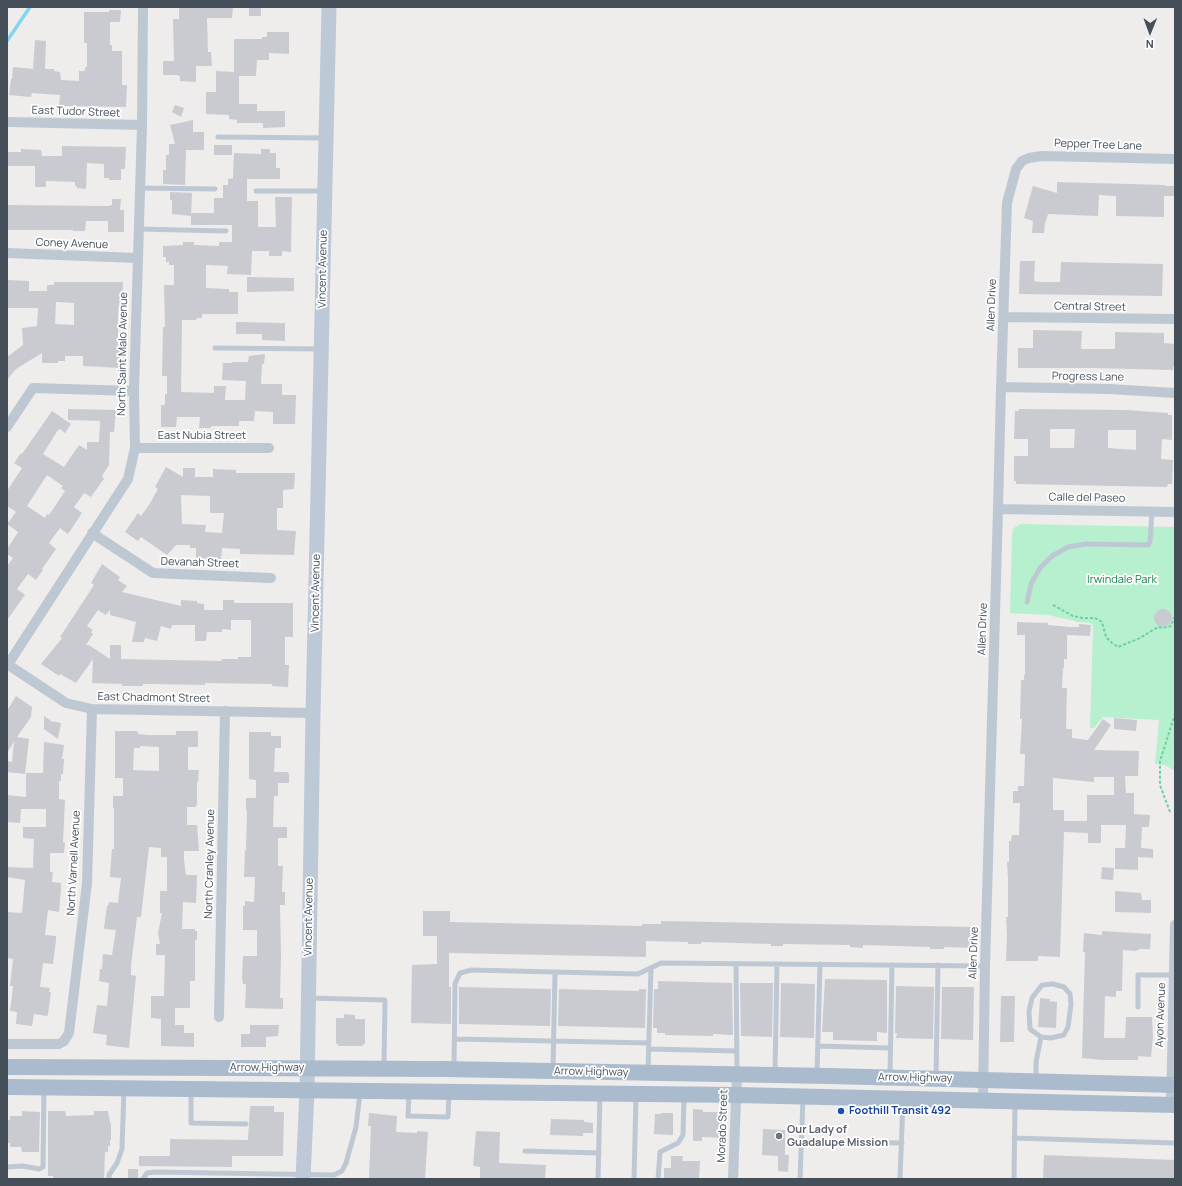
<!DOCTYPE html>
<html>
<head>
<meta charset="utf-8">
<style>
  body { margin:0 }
  #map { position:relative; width:1182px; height:1186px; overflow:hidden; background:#efecec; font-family:Manrope,sans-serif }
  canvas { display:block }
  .frame { position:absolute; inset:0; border:8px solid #444f5a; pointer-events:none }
  .north { position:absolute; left:1130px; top:12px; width:40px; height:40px; -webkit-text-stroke:3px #fff; paint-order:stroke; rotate:181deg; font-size:11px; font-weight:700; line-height:16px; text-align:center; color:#444f5a }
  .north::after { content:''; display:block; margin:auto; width:14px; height:18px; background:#444f5a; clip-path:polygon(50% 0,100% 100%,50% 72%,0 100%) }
</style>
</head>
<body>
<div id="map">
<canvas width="1182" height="1186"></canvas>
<div class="frame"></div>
<div class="north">N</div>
</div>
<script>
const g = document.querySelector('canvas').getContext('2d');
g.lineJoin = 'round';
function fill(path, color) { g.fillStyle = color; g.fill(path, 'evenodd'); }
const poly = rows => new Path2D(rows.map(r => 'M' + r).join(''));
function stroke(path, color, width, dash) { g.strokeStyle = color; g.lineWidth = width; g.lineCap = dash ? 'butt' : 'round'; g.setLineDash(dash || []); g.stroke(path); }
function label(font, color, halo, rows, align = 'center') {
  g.font = font + ' Manrope,sans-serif'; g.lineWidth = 3.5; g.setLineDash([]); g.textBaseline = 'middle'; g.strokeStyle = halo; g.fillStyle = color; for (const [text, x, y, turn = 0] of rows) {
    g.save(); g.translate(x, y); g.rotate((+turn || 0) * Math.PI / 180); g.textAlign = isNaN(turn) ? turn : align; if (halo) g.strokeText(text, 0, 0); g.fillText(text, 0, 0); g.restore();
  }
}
fill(poly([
  [1020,524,1175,527,1175,771,1165,765,1155,764,1159,720,1103,717,1094,728,1090,728,1093,626,1091,623,1079,622,1048,615,1010,613,1012,533,1014,528]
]), '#b7f0ce');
stroke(poly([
  [7,41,30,7]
]), '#82d6ef', 3.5);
fill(poly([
  [179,7,233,8,232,18,207,18,208,52,211,52,212,66,196,66,196,82,180,81,180,76,178,76,178,75,163,75,163,61,174,61,173,19,179,19],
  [249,7,261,7,261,16,249,16],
  [109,10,121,10,120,22,110,22,110,45,112,45,112,51,122,51,122,85,127,85,126,107,59,106,60,95,32,93,31,97,9,95,11,79,12,79,13,67,33,69,35,40,46,41,45,69,54,69,54,71,60,72,61,80,79,81,79,71,85,71,85,67,87,67,87,43,84,43,84,12,109,12],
  [267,32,289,32,289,54,269,53,269,60,257,60,256,76,239,76,239,104,257,104,257,111,285,111,285,127,263,128,263,123,237,123,237,120,229,119,229,115,206,114,206,92,216,92,216,71,234,72,234,39,262,39,262,37,267,37],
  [175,105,184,108,181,117,172,112],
  [193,120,193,132,204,132,204,150,186,150,185,185,163,184,163,170,166,170,166,155,169,155,169,144,175,144,170,125],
  [214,145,232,145,232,155,214,155],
  [62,146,126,147,125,169,121,169,121,180,109,180,109,178,104,178,104,164,87,163,86,189,77,188,77,186,75,186,75,182,46,181,46,187,35,187,35,166,7,166,7,152,21,152,21,149,41,150,42,156,62,156],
  [261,149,270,149,270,153,276,153,276,168,280,168,280,179,247,179,247,201,258,201,258,227,276,227,275,197,292,197,291,252,282,251,282,256,269,256,269,251,252,251,251,275,227,274,228,266,206,265,206,288,229,289,229,292,238,292,238,314,202,314,202,318,197,318,196,320,182,320,181,392,214,393,214,386,226,386,225,400,245,400,246,381,222,380,223,363,232,363,232,362,248,362,249,356,265,354,264,364,262,364,261,384,282,384,282,395,296,395,295,424,273,424,273,412,255,411,254,421,239,421,239,426,211,426,211,428,199,428,200,417,177,417,176,427,161,427,161,405,165,405,165,394,167,394,167,376,162,376,163,327,165,327,164,285,174,285,174,265,169,265,169,262,166,262,166,257,163,257,163,246,183,245,183,242,194,242,194,245,219,246,219,242,232,242,232,225,191,225,191,213,214,213,214,198,223,198,223,185,228,185,228,179,233,178,234,153,261,154],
  [1057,182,1165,185,1165,186,1175,186,1175,196,1164,196,1164,217,1116,216,1116,196,1099,195,1098,216,1048,214,1045,224,1044,233,1032,233,1033,221,1024,218,1033,186,1057,193],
  [170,192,192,193,191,216,172,214,172,200,170,200],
  [112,199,121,199,120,210,124,210,124,232,108,232,108,221,86,221,85,231,73,231,73,230,7,230,7,205,109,206,112,205],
  [1020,261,1035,261,1034,281,1040,282,1060,282,1061,262,1163,264,1162,296,1019,294],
  [247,277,294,278,294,291,247,292],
  [7,280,29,281,29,291,47,291,47,285,54,285,54,282,123,282,122,304,119,305,118,315,118,345,122,345,121,368,83,366,83,356,65,356,65,361,58,361,58,363,42,363,42,353,16,369,7,380,7,357,23,345,22,328,37,326,38,308,7,308],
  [56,302,74,303,74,325,55,324],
  [236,322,285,323,285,341,262,340,262,334,236,334],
  [1033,330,1082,331,1081,349,1115,349,1115,332,1164,333,1164,343,1175,344,1175,367,1173,367,1173,370,1092,368,1018,368,1018,348,1033,348],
  [68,409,116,410,114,432,110,432,109,465,102,476,104,479,103,480,91,497,84,493,74,507,82,513,68,534,60,528,49,543,56,549,42,569,43,570,36,580,28,574,17,589,25,595,7,620,7,566,13,558,7,554,7,549,18,532,7,524,16,512,7,506,7,491,22,468,14,463,21,453,22,454,52,411,71,424,65,433,60,429,58,430,43,454,64,467,79,445,87,450,87,442,99,442,100,421,68,420],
  [47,475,63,486,61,488,65,491,49,515,47,514,45,518,27,506],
  [1019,409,1126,410,1168,413,1168,415,1172,415,1172,440,1162,439,1161,459,1173,460,1172,484,1168,484,1167,487,1016,484,1016,481,1014,481,1014,457,1015,456,1028,456,1028,439,1014,439,1015,411,1019,411],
  [1050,429,1075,429,1074,448,1050,448],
  [1108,430,1136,430,1136,450,1108,448],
  [166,467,183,477,183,468,195,468,195,477,213,477,213,469,236,470,236,473,295,473,294,489,283,490,283,508,277,508,277,530,296,531,294,555,240,554,240,549,222,548,221,559,196,558,196,548,190,548,190,545,176,545,167,555,141,537,138,541,125,532,138,513,141,516,149,505,158,489,155,487],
  [181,495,210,496,210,513,224,513,222,533,205,532,206,525,182,524],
  [102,564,120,577,118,580,127,586,122,592,181,606,181,600,197,601,197,603,204,604,204,610,223,610,223,600,234,600,234,603,293,603,293,637,285,637,285,665,289,665,288,687,272,686,272,684,205,683,205,685,154,684,143,684,143,686,122,686,122,684,92,683,93,659,76,683,60,674,59,676,41,664,62,638,60,637,94,585,91,583],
  [98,610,106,615,110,610,110,615,136,622,132,642,144,642,145,638,157,641,161,626,171,629,172,625,195,625,195,641,206,641,207,632,222,632,222,629,231,630,231,620,251,620,251,657,238,657,238,659,222,659,221,661,121,659,121,645,110,645,110,659,89,645,86,645,93,634,91,632,93,630,87,626],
  '1154 618a9 9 0 1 1 18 0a9 9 0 1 1-18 0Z',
  [1017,622,1048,623,1048,625,1069,627,1079,627,1079,624,1091,625,1090,636,1067,635,1067,659,1064,659,1064,668,1063,668,1062,688,1067,688,1066,729,1072,729,1072,738,1088,740,1103,719,1111,725,1094,750,1139,751,1138,776,1125,776,1126,793,1134,793,1134,814,1150,815,1149,827,1142,827,1141,848,1153,849,1153,858,1138,857,1138,870,1115,869,1115,848,1125,848,1126,825,1101,825,1101,843,1088,843,1088,833,1064,832,1060,957,1038,956,1038,961,1006,961,1007,934,1006,917,1008,917,1008,879,1007,862,1009,862,1009,841,1011,841,1012,835,1019,835,1020,803,1013,803,1013,791,1018,791,1018,786,1024,786,1025,754,1020,754,1022,719,1020,719,1021,680,1024,680,1024,675,1025,675,1025,635,1017,635],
  [1094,777,1114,777,1114,795,1087,795,1087,821,1064,821,1064,810,1053,810,1053,778,1094,782],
  [16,696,32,707,31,717,17,737,29,739,25,774,7,772,7,761,12,762,14,742,7,753,7,711],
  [44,716,51,721,61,723,58,739,44,729],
  [1114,718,1137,720,1136,731,1114,729],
  [115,731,137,731,138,734,148,735,176,735,176,731,198,731,198,747,188,747,188,770,199,770,198,782,197,782,197,803,196,807,187,807,187,825,197,825,199,851,184,851,184,860,186,875,197,875,196,903,183,902,182,929,195,929,195,931,197,931,197,940,195,940,195,981,190,981,190,1008,175,1008,175,1025,184,1025,184,1033,194,1033,194,1047,161,1046,161,1019,151,1018,151,996,164,996,165,955,156,955,156,944,160,944,158,933,162,913,160,913,160,891,167,891,167,857,161,857,161,848,149,847,141,917,137,917,131,966,131,975,136,976,129,1048,106,1045,107,1035,93,1033,97,1005,107,1006,109,983,99,981,100,969,102,969,103,954,112,955,116,930,105,929,104,928,107,906,108,906,109,902,118,903,121,878,110,877,110,875,112,849,114,849,114,808,113,808,113,796,123,796,123,778,115,778],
  [140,746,159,747,159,771,133,770,134,748,140,748],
  [249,732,271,732,271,736,281,736,281,748,275,748,274,772,288,772,289,774,289,783,278,783,278,796,274,796,274,797,273,827,287,827,287,838,278,838,278,866,283,866,282,892,285,892,285,905,280,905,281,956,280,998,283,998,283,1009,246,1008,245,1007,246,984,243,984,242,977,243,956,257,956,257,930,243,930,243,906,245,906,245,901,254,902,255,877,244,877,245,850,246,850,247,810,246,810,246,798,256,798,256,780,249,779],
  [44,742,64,745,62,759,64,759,63,774,61,774,61,781,59,781,59,799,65,800,63,842,65,843,64,853,50,853,50,872,53,872,52,882,61,883,61,889,59,912,48,910,45,935,56,936,56,940,53,964,43,963,40,987,50,988,49,992,51,992,48,1014,47,1016,34,1014,32,1026,16,1024,17,1012,10,1011,13,986,10,986,13,959,7,958,7,912,22,913,25,880,7,877,7,867,33,868,34,839,23,838,23,827,46,827,46,809,21,809,20,823,7,822,7,795,26,797,26,773,43,773],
  [1102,867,1114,868,1113,880,1101,879],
  [1115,891,1141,893,1142,900,1151,900,1151,913,1115,912],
  [423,911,450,911,450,922,642,926,642,924,661,924,661,921,975,927,975,948,944,947,944,949,930,949,930,947,863,945,863,948,850,947,850,945,783,944,783,946,771,946,771,944,701,942,701,944,688,944,688,942,646,941,646,957,449,953,449,987,451,987,451,1024,411,1023,412,965,437,964,437,936,423,936],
  [1102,931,1151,934,1150,949,1140,949,1136,951,1123,950,1122,991,1116,991,1116,997,1105,996,1104,1038,1125,1038,1126,1017,1152,1017,1153,1037,1151,1057,1138,1056,1138,1060,1102,1060,1082,1058,1085,952,1083,952,1084,933,1102,935],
  [825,979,887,980,887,1033,877,1032,877,1041,833,1040,833,1032,822,1032],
  [658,981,732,983,733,1035,713,1034,713,1036,665,1035,665,1033,657,1033,657,1028,653,1028,654,989,658,989],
  [740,983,773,983,772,1037,741,1036],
  [781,983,815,984,814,1038,780,1037],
  [896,986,934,987,933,1039,896,1038,897,1033,895,1033],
  [459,987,551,989,550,1026,459,1024],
  [942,987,974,987,973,1040,941,1039],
  [559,989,639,991,639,989,646,989,645,1028,558,1026],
  [1001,996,1015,996,1014,1042,1000,1042],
  [1040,998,1050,999,1049,1001,1057,1002,1056,1028,1038,1027],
  [344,1014,355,1015,355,1019,365,1019,365,1044,363,1044,363,1046,338,1046,338,1044,336,1044,336,1018,344,1018],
  [250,1025,279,1025,278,1036,266,1037,266,1047,241,1047,241,1034,250,1034],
  [250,1106,274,1106,274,1112,284,1112,283,1156,232,1156,232,1167,139,1166,139,1156,170,1156,170,1139,248,1140],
  [693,1109,703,1110,703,1112,721,1112,721,1115,724,1115,725,1138,702,1137,702,1141,693,1141],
  [22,1111,40,1112,39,1152,22,1152,21,1147,10,1147,10,1143,7,1143,7,1120,10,1120,10,1116,22,1116],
  [48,1111,65,1111,66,1116,94,1115,94,1111,108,1111,110,1123,111,1123,111,1140,110,1140,110,1146,108,1146,108,1152,105,1152,104,1179,53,1179,53,1176,48,1176],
  [369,1113,397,1116,396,1132,417,1133,417,1131,428,1132,425,1179,369,1179,371,1126,368,1126],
  [661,1113,673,1113,673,1135,654,1134,655,1114,661,1114],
  [551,1119,584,1120,584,1122,593,1123,593,1133,583,1133,583,1136,550,1135],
  [763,1129,785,1130,785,1155,789,1155,788,1172,778,1171,778,1156,762,1155],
  [476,1131,500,1132,499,1163,546,1165,545,1179,480,1179,480,1167,473,1166],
  [1044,1155,1175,1160,1175,1179,1043,1179],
  [671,1156,683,1156,682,1161,700,1161,699,1179,664,1179,664,1168,671,1168],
  [128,1169,138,1169,138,1179,128,1179]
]), '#c9cbd1');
stroke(poly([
  [1053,605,1073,616,1082,618,1095,618,1102,622,1106,637,1112,643,1118,647,1138,639,1158,627,1163,628,1171,626,1174,618,1175,619],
  [1170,812,1160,785,1160,761,1175,714]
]), '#6ecfa2', 2, [3, 2]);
stroke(poly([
  [218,137,325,138],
  [139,188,215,189],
  [256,191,324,191],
  [138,229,226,231],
  [215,348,320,349],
  [1027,602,1031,584,1040,568,1052,556,1068,547,1086,544,1148,545,1150,542,1152,511],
  [736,964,737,1072],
  [309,998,385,1000,384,1067],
  [1138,1007,1138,975,1174,975],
  [455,1039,649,1043],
  [818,1046,890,1048],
  [649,1049,737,1051],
  [454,1067,455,984,460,973,472,970,638,974,661,963,985,966],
  [553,1069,555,972],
  [648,1070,651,968],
  [775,1072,777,964],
  [817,1074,820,964],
  [890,1076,892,965],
  [936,1077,938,965],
  [1036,1080,1036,1062,1041,1037,1030,1029,1029,1011,1032,998,1042,985,1053,984,1064,987,1070,994,1071,1004,1068,1027,1064,1035,1051,1038,1041,1037],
  [191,1091,191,1123,246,1124],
  [409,1094,408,1116,448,1117,449,1093],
  [1014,1138,1175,1143],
  [801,1141,902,1143],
  [525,1151,599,1153],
  [7,1167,23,1166,39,1169,43,1167,44,1089],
  [109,1179,109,1175,117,1163,122,1149,124,1089],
  [143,1179,147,1173,155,1172,334,1175,342,1171,346,1163,356,1127,360,1093],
  [598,1179,600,1095],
  [634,1179,636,1096],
  [658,1179,660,1152,678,1143,683,1135,684,1096],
  [800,1179,803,1098],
  [900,1179,903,1100],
  [1014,1179,1015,1104]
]), '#bec8d3', 5);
stroke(poly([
  [9,122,142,125],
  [7,253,137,258],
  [1004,317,1175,319],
  [1001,387,1109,389,1175,393],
  [7,427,33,388,134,391],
  [135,448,269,448],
  [998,509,1175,512],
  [92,533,153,573,271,578],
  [7,664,66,703,92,709,313,713],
  [7,666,128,479,135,448,134,391,142,125,143,7],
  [219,1017,225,711],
  [7,1044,59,1044,64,1041,69,1033,87,883,92,709],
  [983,1101,985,966,998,509,1001,387,1007,203,1016,169,1022,161,1029,158,1042,156,1175,159],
  [1171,1105,1175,925],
  [733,1179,737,1075]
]), '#bec8d3', 10);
stroke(poly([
  [303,1179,307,1091,313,713,329,7]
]), '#bdc9d7', 15);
stroke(poly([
  [7,1067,443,1069,829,1076,1175,1085],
  [7,1087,736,1095,1175,1105]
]), '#aabbcd', 16);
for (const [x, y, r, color] of [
  [841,1111,4,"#1a4fb4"],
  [779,1136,4,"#6b7280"]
]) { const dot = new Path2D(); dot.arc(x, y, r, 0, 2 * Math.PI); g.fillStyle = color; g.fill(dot); stroke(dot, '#fff', 1.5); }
label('11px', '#444f5a', '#fff', [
  ["East Tudor Street",76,112,2],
  ["Pepper Tree Lane",1098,145,2],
  ["Coney Avenue",72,244,2],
  ["Vincent Avenue",323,269,-89],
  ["Allen Drive",992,305,-88],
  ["Central Street",1090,307,1],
  ["North Saint Malo Avenue",123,354,-89],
  ["Progress Lane",1088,377,1],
  ["East Nubia Street",202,436],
  ["Calle del Paseo",1087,498,1],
  ["Devanah Street",200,563,2],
  ["Vincent Avenue",316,593,-89],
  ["Allen Drive",983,629,-88],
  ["East Chadmont Street",154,698,1],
  ["North Varnell Avenue",74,863,-87],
  ["North Cranley Avenue",210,864,-89],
  ["Vincent Avenue",309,917,-89],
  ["Allen Drive",974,953,-88],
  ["Ayon Avenue",1161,1015,-88],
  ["Arrow Highway",267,1068],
  ["Arrow Highway",591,1072,1],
  ["Arrow Highway",915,1078,1],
  ["Morado Street",723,1126,-88]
]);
label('11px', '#127e4b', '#fff', [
  ["Irwindale Park",1122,580]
]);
label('bold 11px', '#164399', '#fff', [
  ["Foothill Transit 492",849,1111]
], 'left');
label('bold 11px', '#5b616d', '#fff', [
  ["Our Lady of",787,1130],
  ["Guadalupe Mission",787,1143]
], 'left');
</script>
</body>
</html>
